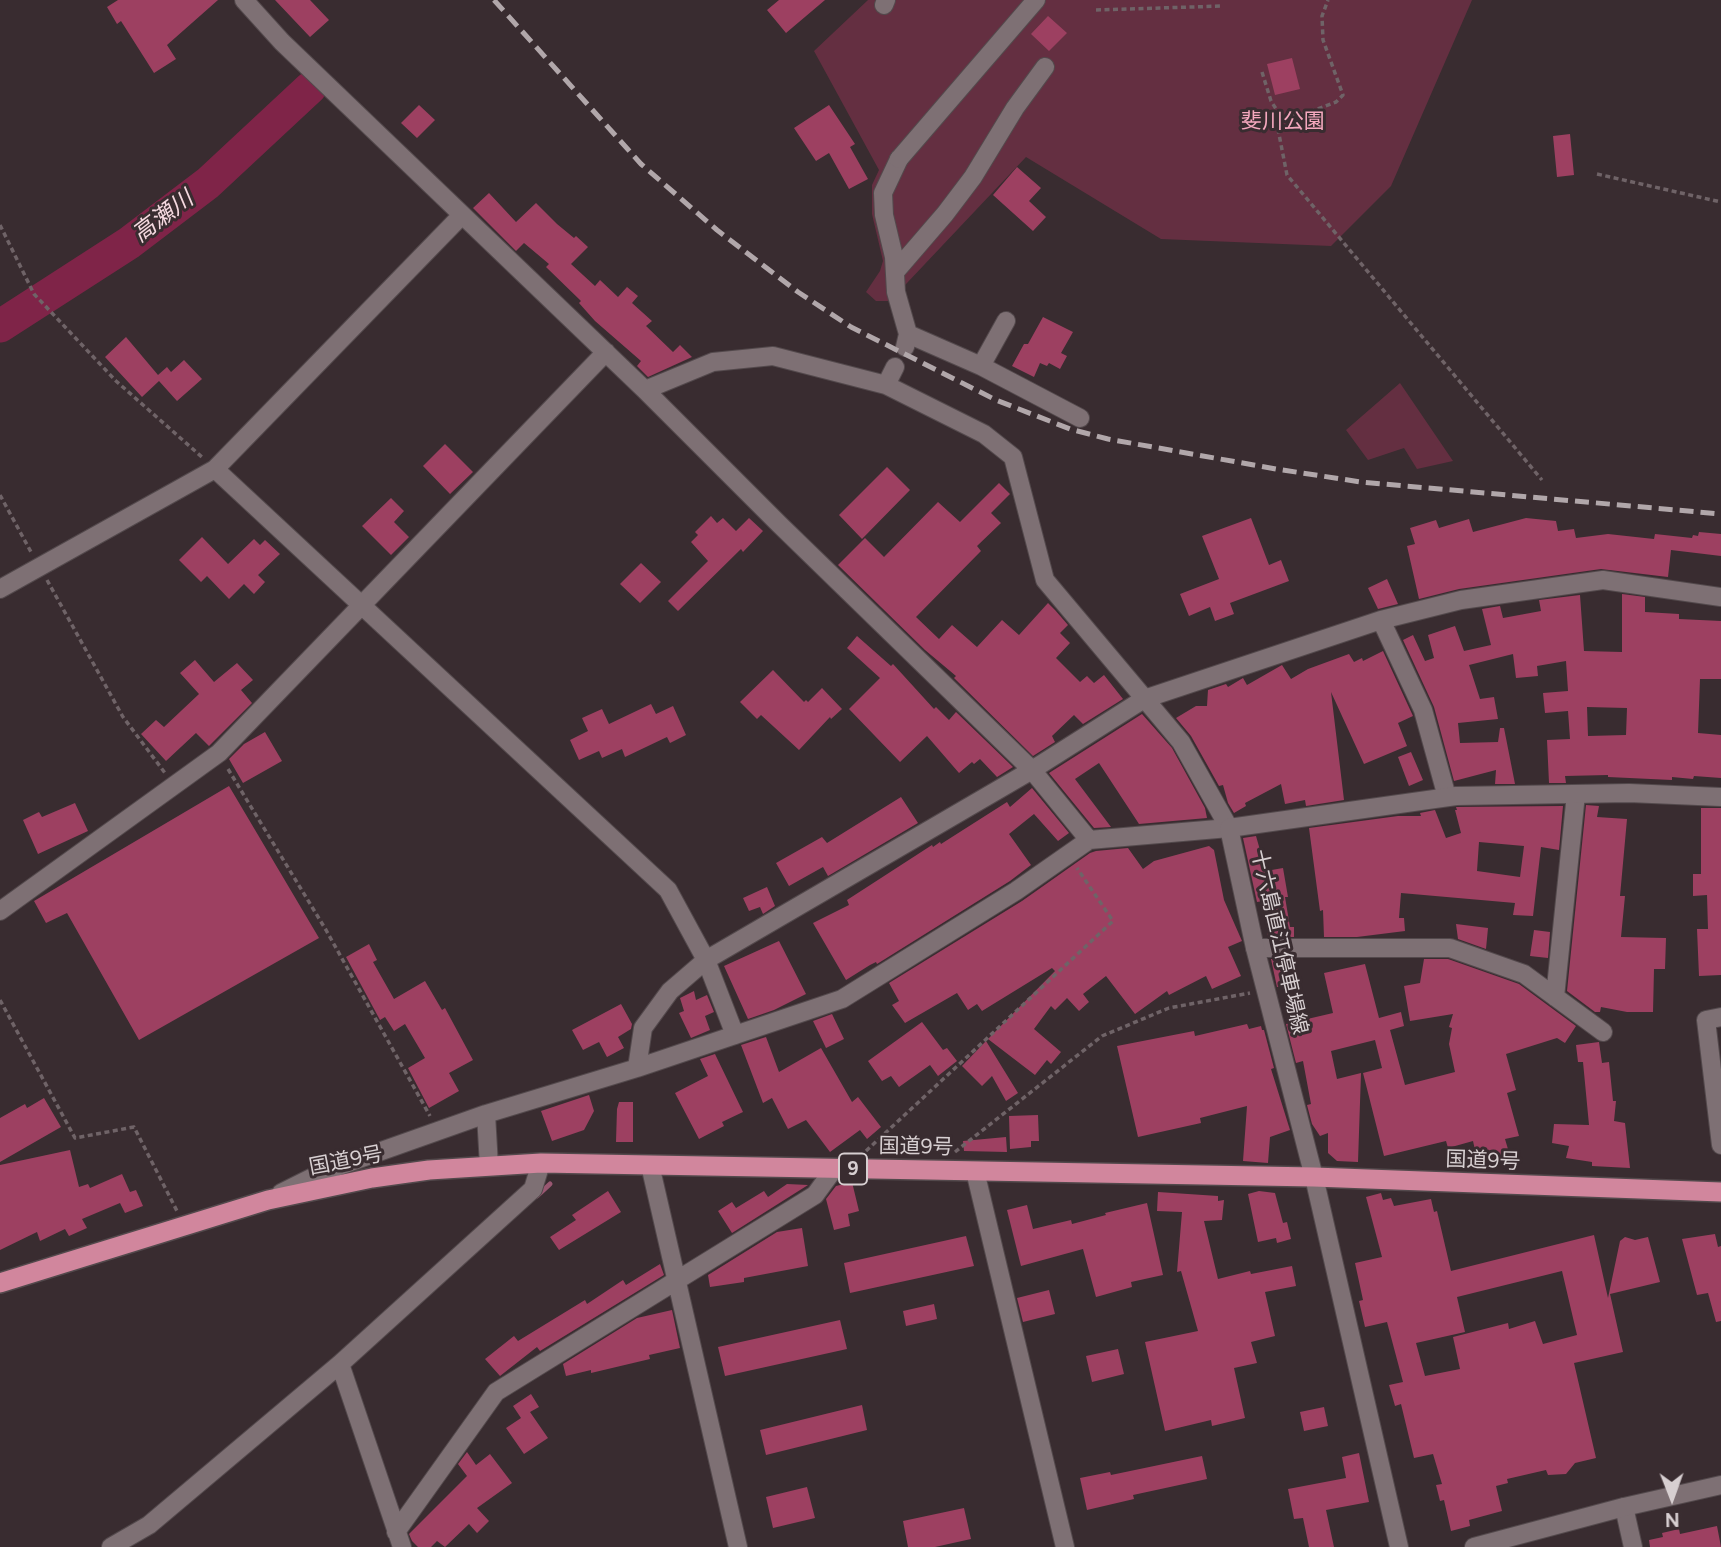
<!DOCTYPE html>
<html>
<head>
<meta charset="utf-8">
<style>
  body { margin:0 }
  #map { position:relative; width:1721px; height:1547px; overflow:hidden; background:#392c30; font-family:Figtree,sans-serif }
  canvas { display:block }
  .north { position:absolute; left:1637px; top:1463px; width:70px; height:70px; -webkit-text-stroke:5px #392c30; paint-order:stroke; rotate:179deg; font-size:19px; font-weight:700; line-height:28px; text-align:center; color:#d7cfd1 }
  .north::after { content:''; display:block; margin:auto; width:24px; height:32px; background:#d7cfd1; clip-path:polygon(50% 0,100% 100%,50% 72%,0 100%) }
</style>
</head>
<body>
<div id="map">
<canvas width="1721" height="1547"></canvas>
<div class="north">N</div>
</div>
<script>
const g = document.querySelector('canvas').getContext('2d');
g.lineJoin = 'round';
function fill(path, color) { g.fillStyle = color; g.fill(path, 'evenodd'); }
const poly = rows => new Path2D(rows.map(r => 'M' + r).join(''));
function stroke(path, color, width, dash) { g.strokeStyle = color; g.lineWidth = width; g.lineCap = dash ? 'butt' : 'round'; g.setLineDash(dash || []); g.stroke(path); }
function label(font, color, halo, rows, align = 'center') {
  g.font = font + ' Figtree,"Noto Sans JP",sans-serif'; g.lineWidth = 6; g.setLineDash([]); g.textBaseline = 'middle'; g.strokeStyle = halo; g.fillStyle = color; for (const [text, x, y, turn = 0] of rows) {
    g.save(); g.translate(x, y); g.rotate((+turn || 0) * Math.PI / 180); g.textAlign = isNaN(turn) ? turn : align; if (halo) g.strokeText(text, 0, 0); g.fillText(text, 0, 0); g.restore();
  }
}
fill(poly([
  [868,0,1472,0,1391,186,1331,246,1161,239,1026,157,890,301,876,301,866,292,880,271,883,261,872,214,872,185,879,170,814,51],
  [1400,383,1453,461,1417,469,1404,448,1368,460,1346,430]
]), '#642f41');
stroke(poly([
  [537,1196,550,1184]
]), '#995771', 5);
stroke(poly([
  [0,326,129,243,208,183,310,88]
]), '#7f2448', 33);
fill(poly([
  [118,0,218,0,167,45,176,59,154,73,121,21,117,24,107,7],
  [275,0,310,0,329,20,310,37],
  [779,0,825,0,786,33,767,10],
  [1048,16,1067,33,1049,51,1031,34],
  [1292,58,1300,89,1275,95,1267,64],
  [419,105,435,120,417,138,401,123],
  [829,105,855,144,850,147,868,179,849,189,829,153,816,161,794,128],
  [1570,134,1574,175,1557,177,1553,136],
  [1017,167,1041,188,1029,201,1046,217,1033,231,993,195],
  [489,193,516,222,536,203,557,224,574,238,576,236,588,247,571,264,595,286,600,280,618,297,627,287,638,296,632,303,652,321,646,326,673,352,680,345,692,357,648,377,637,366,641,361,595,321,579,303,581,301,546,267,549,264,524,243,516,251,473,208],
  [1043,317,1073,332,1061,353,1067,356,1060,369,1049,363,1047,366,1040,363,1034,377,1012,366,1024,344,1028,344],
  [126,337,158,375,167,367,171,372,184,360,202,379,177,401,159,381,142,397,105,357],
  [445,444,473,472,450,494,423,466],
  [887,467,910,490,862,539,839,515],
  [999,483,1010,494,991,513,1001,523,977,546,981,551,916,617,939,639,952,625,977,647,1002,620,1019,635,1048,603,1055,610,1068,625,1060,633,1070,643,1056,658,1080,682,1087,676,1094,683,1104,675,1123,699,1083,724,1074,715,1052,736,1055,742,1033,756,954,678,956,676,925,650,838,565,865,538,884,557,938,502,960,522],
  [391,498,404,511,394,522,409,537,391,555,362,526],
  [711,516,717,523,723,518,736,531,749,518,763,531,743,552,741,549,678,611,668,601,708,561,691,542,698,535,695,532],
  [1251,518,1269,565,1281,560,1289,581,1230,603,1234,614,1215,621,1210,607,1189,616,1180,594,1219,579,1202,536],
  [1526,518,1556,521,1558,531,1574,529,1576,538,1608,534,1654,539,1655,534,1692,538,1693,535,1698,536,1699,532,1721,534,1721,556,1671,550,1668,577,1601,569,1459,589,1419,599,1407,546,1415,544,1410,528,1436,520,1439,528,1469,519,1473,532],
  [202,537,228,564,254,539,260,545,265,540,280,554,258,575,265,582,254,594,244,584,229,599,207,576,201,582,179,560],
  [641,563,661,582,640,603,620,584],
  [1387,579,1398,604,1378,609,1368,588],
  [1622,594,1645,597,1645,612,1679,614,1679,619,1721,621,1721,679,1700,679,1698,733,1721,735,1721,778,1694,776,1693,779,1672,777,1672,780,1608,777,1608,775,1565,776,1566,783,1549,783,1547,740,1570,739,1568,711,1545,713,1543,693,1568,691,1566,661,1537,666,1538,676,1516,678,1513,654,1469,665,1480,699,1494,697,1498,719,1458,723,1460,743,1498,742,1500,728,1504,728,1515,784,1495,784,1496,770,1454,781,1434,707,1403,640,1413,635,1425,661,1434,658,1428,635,1455,626,1464,651,1491,645,1482,609,1500,606,1503,618,1541,611,1539,600,1580,595,1584,651,1622,652],
  [1587,707,1627,708,1626,735,1588,736],
  [857,636,891,666,893,664,934,709,936,707,949,720,956,712,1013,767,997,777,980,759,974,764,972,762,959,773,927,736,900,762,849,709,880,678,847,648],
  [1383,651,1413,716,1398,723,1407,746,1364,764,1331,692,1344,800,1306,806,1305,800,1285,804,1281,784,1245,803,1246,806,1234,813,1228,803,1223,785,1219,786,1191,736,1176,718,1196,706,1207,706,1208,690,1226,684,1228,687,1243,678,1247,685,1282,665,1291,679,1308,669,1349,654,1354,662,1362,658,1363,661],
  [195,660,214,682,237,663,253,680,241,690,252,703,209,746,196,733,166,761,141,734,156,720,164,727,199,694,180,673],
  [773,670,804,702,806,700,808,702,822,688,842,709,831,719,830,717,799,750,761,715,757,719,740,702],
  [651,704,656,714,673,706,686,735,670,743,667,737,625,757,622,749,602,758,599,751,579,760,570,740,588,731,582,718,602,709,609,724],
  [1142,714,1172,748,1205,808,1207,818,1139,824,1099,763,1075,779,1111,827,1094,828,1049,773],
  [265,732,282,761,243,783,229,759,244,744],
  [1411,752,1423,780,1409,786,1398,757],
  [229,786,319,938,139,1040,67,913,46,923,34,901],
  [1032,788,1069,833,1058,841,1034,814,1009,834,1031,865,1010,881,877,964,876,962,870,965,846,980,813,923,849,905,847,900,932,845,933,847,940,842,941,844,1007,802,1010,807],
  [901,797,918,823,828,876,823,867,789,886,776,863,822,837,827,843],
  [75,803,88,831,38,854,23,820,39,812,42,817],
  [1586,805,1599,806,1597,817,1627,819,1620,896,1625,896,1621,937,1666,938,1665,969,1654,969,1653,1012,1627,1012,1601,1007,1600,1012,1595,1012,1567,991],
  [1563,806,1559,850,1541,847,1533,916,1513,915,1515,903,1401,893,1399,918,1404,918,1405,931,1357,937,1324,937,1323,910,1320,911,1309,828,1398,816,1421,816,1420,813,1435,810,1446,838,1461,833,1455,810,1457,810,1456,807],
  [1479,842,1524,846,1520,877,1477,871],
  [1701,808,1721,808,1721,975,1699,976,1697,929,1708,929,1707,895,1693,896,1693,874,1701,874],
  [1256,836,1266,871,1283,868,1288,897,1285,897,1290,927,1294,927,1294,937,1268,937,1263,901,1257,902,1243,838],
  [1209,846,1214,850,1224,900,1242,941,1228,947,1241,976,1212,989,1206,976,1169,995,1167,991,1135,1014,1106,976,1083,994,1089,1002,1079,1011,1067,998,1055,1010,1051,1006,1034,1029,1061,1052,1051,1064,1047,1060,1035,1075,988,1039,1055,971,1052,968,982,1011,977,1004,968,1010,957,993,905,1023,892,1005,899,1001,889,983,1022,901,1090,853,1096,851,1128,848,1143,869,1154,861],
  [767,887,775,906,763,914,760,907,749,911,743,898],
  [1456,924,1488,928,1486,949,1458,939],
  [1534,930,1550,932,1548,958,1530,956],
  [779,941,806,994,774,1010,748,1019,724,966],
  [369,944,377,960,373,962,394,999,425,981,442,1010,445,1008,473,1060,449,1073,459,1091,429,1108,408,1068,425,1058,405,1024,394,1031,385,1017,380,1020,346,957],
  [1271,959,1295,959,1299,983,1277,987],
  [1424,959,1448,959,1519,984,1576,1026,1565,1043,1557,1038,1506,1054,1516,1090,1507,1093,1519,1136,1505,1139,1510,1156,1478,1163,1473,1141,1448,1148,1446,1141,1384,1156,1363,1073,1382,1068,1375,1040,1331,1051,1337,1079,1361,1073,1358,1162,1337,1161,1328,1153,1328,1133,1320,1136,1312,1124,1307,1105,1311,1104,1303,1061,1296,1063,1286,1024,1333,1013,1324,973,1365,964,1379,1018,1401,1012,1404,1026,1390,1030,1405,1085,1455,1072,1449,1044,1452,1028,1449,1027,1453,1014,1410,1021,1404,986,1420,983],
  [694,991,696,1000,707,995,714,1012,705,1016,710,1030,691,1038,679,1013,684,1011,680,998],
  [621,1004,632,1024,631,1029,618,1037,624,1048,607,1057,599,1042,583,1050,572,1030],
  [832,1014,844,1039,826,1048,813,1021],
  [922,1022,943,1050,947,1048,957,1061,938,1076,930,1065,899,1087,891,1076,882,1081,868,1061],
  [1247,1024,1249,1029,1261,1026,1262,1030,1264,1030,1274,1068,1271,1069,1290,1130,1270,1137,1268,1163,1243,1161,1247,1106,1200,1118,1201,1123,1138,1137,1117,1046,1194,1031,1195,1036],
  [766,1037,779,1072,821,1048,852,1102,858,1097,881,1127,867,1139,860,1130,830,1152,806,1120,788,1129,772,1098,763,1103,741,1045],
  [986,1041,1018,1093,1006,1101,992,1076,982,1086,962,1066],
  [1599,1042,1602,1063,1609,1062,1613,1101,1616,1101,1614,1121,1625,1123,1630,1168,1592,1166,1592,1162,1566,1158,1569,1146,1552,1143,1554,1124,1589,1125,1583,1062,1578,1062,1576,1045],
  [715,1054,743,1112,722,1122,724,1126,699,1139,675,1093,708,1076,700,1059],
  [589,1095,594,1111,584,1130,552,1141,541,1111],
  [44,1098,61,1127,0,1162,0,1118,25,1104,27,1108],
  [619,1102,633,1102,633,1142,616,1142,617,1109],
  [1038,1115,1039,1141,1031,1141,1031,1147,1010,1149,1009,1116],
  [1006,1137,1007,1152,964,1151,963,1141],
  [70,1150,79,1187,88,1184,90,1188,122,1174,130,1192,136,1190,143,1206,125,1213,120,1203,82,1219,87,1228,69,1236,65,1229,40,1241,37,1232,0,1250,0,1165],
  [852,1182,859,1211,848,1214,850,1226,834,1230,826,1199,836,1186],
  [787,1184,808,1185,732,1233,718,1211,732,1202,736,1208,764,1191,768,1197],
  [608,1191,621,1212,559,1250,550,1237,576,1220,572,1215],
  [1259,1191,1275,1193,1283,1223,1287,1222,1291,1239,1277,1243,1276,1238,1258,1242,1248,1194],
  [1158,1192,1218,1196,1218,1201,1224,1200,1222,1220,1204,1221,1218,1279,1250,1271,1251,1274,1292,1266,1296,1286,1265,1292,1275,1336,1251,1342,1257,1363,1234,1368,1245,1418,1212,1426,1211,1420,1165,1431,1145,1342,1198,1331,1181,1271,1177,1272,1182,1212,1157,1211],
  [1381,1193,1383,1200,1391,1198,1394,1206,1431,1199,1434,1212,1437,1211,1451,1271,1594,1235,1608,1298,1620,1241,1625,1237,1635,1240,1648,1237,1660,1282,1610,1294,1623,1352,1574,1363,1596,1458,1575,1463,1566,1474,1548,1475,1546,1470,1507,1479,1508,1483,1496,1486,1502,1511,1469,1520,1470,1526,1451,1531,1444,1500,1440,1501,1436,1485,1442,1484,1433,1454,1414,1458,1401,1404,1395,1406,1389,1385,1403,1382,1387,1322,1365,1327,1359,1301,1363,1300,1355,1263,1382,1257,1366,1197],
  [1562,1271,1577,1335,1543,1344,1535,1321,1509,1329,1508,1323,1453,1337,1460,1369,1425,1376,1416,1343,1465,1332,1457,1297],
  [1147,1203,1163,1275,1131,1282,1132,1287,1096,1297,1083,1249,1021,1266,1007,1210,1027,1205,1033,1229,1071,1220,1072,1224,1106,1215,1105,1213],
  [802,1228,808,1266,744,1278,744,1282,710,1287,708,1275,777,1232],
  [1715,1234,1718,1247,1721,1246,1721,1321,1716,1322,1708,1293,1697,1295,1682,1239],
  [966,1236,974,1266,850,1293,844,1263],
  [660,1264,664,1275,540,1351,537,1347,500,1376,485,1359,514,1336,518,1341,585,1300,587,1304,623,1280,626,1285],
  [1049,1290,1055,1314,1023,1322,1017,1298],
  [934,1304,937,1319,906,1326,903,1311],
  [672,1310,680,1348,649,1355,650,1359,591,1373,591,1370,566,1376,563,1364,637,1318],
  [840,1320,847,1349,725,1376,718,1347],
  [1118,1349,1124,1374,1092,1382,1086,1356],
  [531,1394,539,1407,530,1412,548,1438,524,1454,506,1428,521,1418,513,1406],
  [862,1405,867,1430,766,1455,760,1430],
  [1324,1407,1328,1426,1304,1431,1300,1412],
  [467,1452,476,1465,490,1454,512,1483,477,1508,489,1521,477,1533,469,1524,445,1547,437,1541,431,1547,418,1547,412,1541,409,1534,467,1476,458,1464],
  [1359,1453,1369,1502,1326,1510,1334,1547,1309,1547,1303,1518,1294,1519,1288,1489,1346,1478,1342,1457],
  [1202,1456,1207,1479,1133,1495,1134,1499,1087,1510,1080,1478,1110,1472,1111,1475],
  [807,1487,815,1518,773,1528,766,1497],
  [964,1508,971,1539,935,1547,908,1547,903,1521],
  [1717,1526,1721,1547,1650,1547,1649,1540,1663,1537,1662,1533,1679,1529,1680,1534]
]), '#9d4061');
const minor = poly([
  [244,0,282,42,645,390,779,524,1032,770,1089,840],
  [884,5,886,0],
  [899,159,883,193,884,215,894,257,896,292,908,334,905,347],
  [895,272,945,214,973,177,1015,108,1045,67],
  [908,334,981,366,1080,418],
  [981,366,1006,321],
  [886,385,895,367],
  [215,469,668,890,706,960,735,1035],
  [0,589,215,469,462,215],
  [1381,620,1423,710,1447,797],
  [0,911,219,753,606,352],
  [1255,948,1450,948,1524,974,1603,1032],
  [1555,997,1576,794],
  [1721,1017,1706,1020,1721,1145],
  [637,1068,643,1028,670,991,706,960,1032,770,1144,699,1381,620,1461,600,1603,580,1721,597],
  [486,1114,489,1166],
  [650,1165,738,1547],
  [975,1171,1065,1547],
  [281,1193,325,1171,486,1114,637,1068,842,999,1016,891,1089,840,1229,828,1181,742,1045,580,1013,457,984,434,886,385,773,356,713,362,645,390],
  [340,1364,402,1547],
  [1624,1507,1633,1547],
  [396,1532,496,1392,815,1195,834,1169],
  [111,1547,149,1525,340,1364,533,1189,541,1163]
]);
const tertiary = poly([
  [899,159,1036,0],
  [1474,1547,1624,1507,1721,1485]
]);
const secondary = poly([
  [1399,1547,1314,1177,1255,948,1229,828,1456,796,1629,793,1721,797]
]);
const trunk = poly([
  [0,1283,268,1200,372,1178,429,1170,541,1163,1314,1177,1721,1192]
]);
stroke(minor, '#53494c', 20);
stroke(tertiary, '#53494c', 20);
stroke(secondary, '#53494c', 20);
stroke(trunk, '#53494c', 22);
stroke(poly([
  [1096,10,1223,6],
  [1262,72,1271,101,1278,112,1289,116,1304,114,1336,102,1343,95,1323,40,1322,16,1328,0],
  [1278,112,1276,119,1287,175,1542,480],
  [1597,174,1721,202],
  [0,225,34,294,116,381,203,458],
  [0,495,31,552],
  [47,580,123,717,165,773],
  [228,769,326,930,430,1116],
  [0,1000,75,1138,134,1127,177,1211],
  [866,1151,1113,921,1077,868],
  [955,1152,1102,1036,1169,1008,1250,993]
]), '#6f6367', 3.5, [5, 3.5]);
stroke(minor, '#7e7074', 18);
stroke(tertiary, '#7e7074', 18);
stroke(secondary, '#7e7074', 18);
stroke(trunk, '#d1869d', 19);
stroke(poly([
  [494,0,641,164,717,230,798,292,851,327,996,400,1070,429,1108,439,1276,469,1361,482,1721,514]
]), '#b1a7aa', 5, [14, 7]);
for (const [x, y, w] of [
  [853,1169,28]
]) { const box = new Path2D(); box.roundRect(x - w / 2, y - 15.5, w, 31, 5); g.fillStyle = '#392c30'; g.fill(box); stroke(box, '#d7cfd1', 2); }
label('bold 19px', '#d7cfd1', null, [
  ["9",853,1169]
]);
label('21px', '#f5a8be', '#392c30', [
  ["斐川公園",1283,122]
]);
label('21px', '#d7cfd1', '#392c30', [
  ["十六島直江停車場線",1279,942,77],
  ["国道9号",916,1147,1],
  ["国道9号",346,1161,-11],
  ["国道9号",1483,1161,2]
]);
label('italic 23px', '#f5d9e0', '#392c30', [
  ["高瀬川",163,217,-37]
]);
</script>
</body>
</html>
